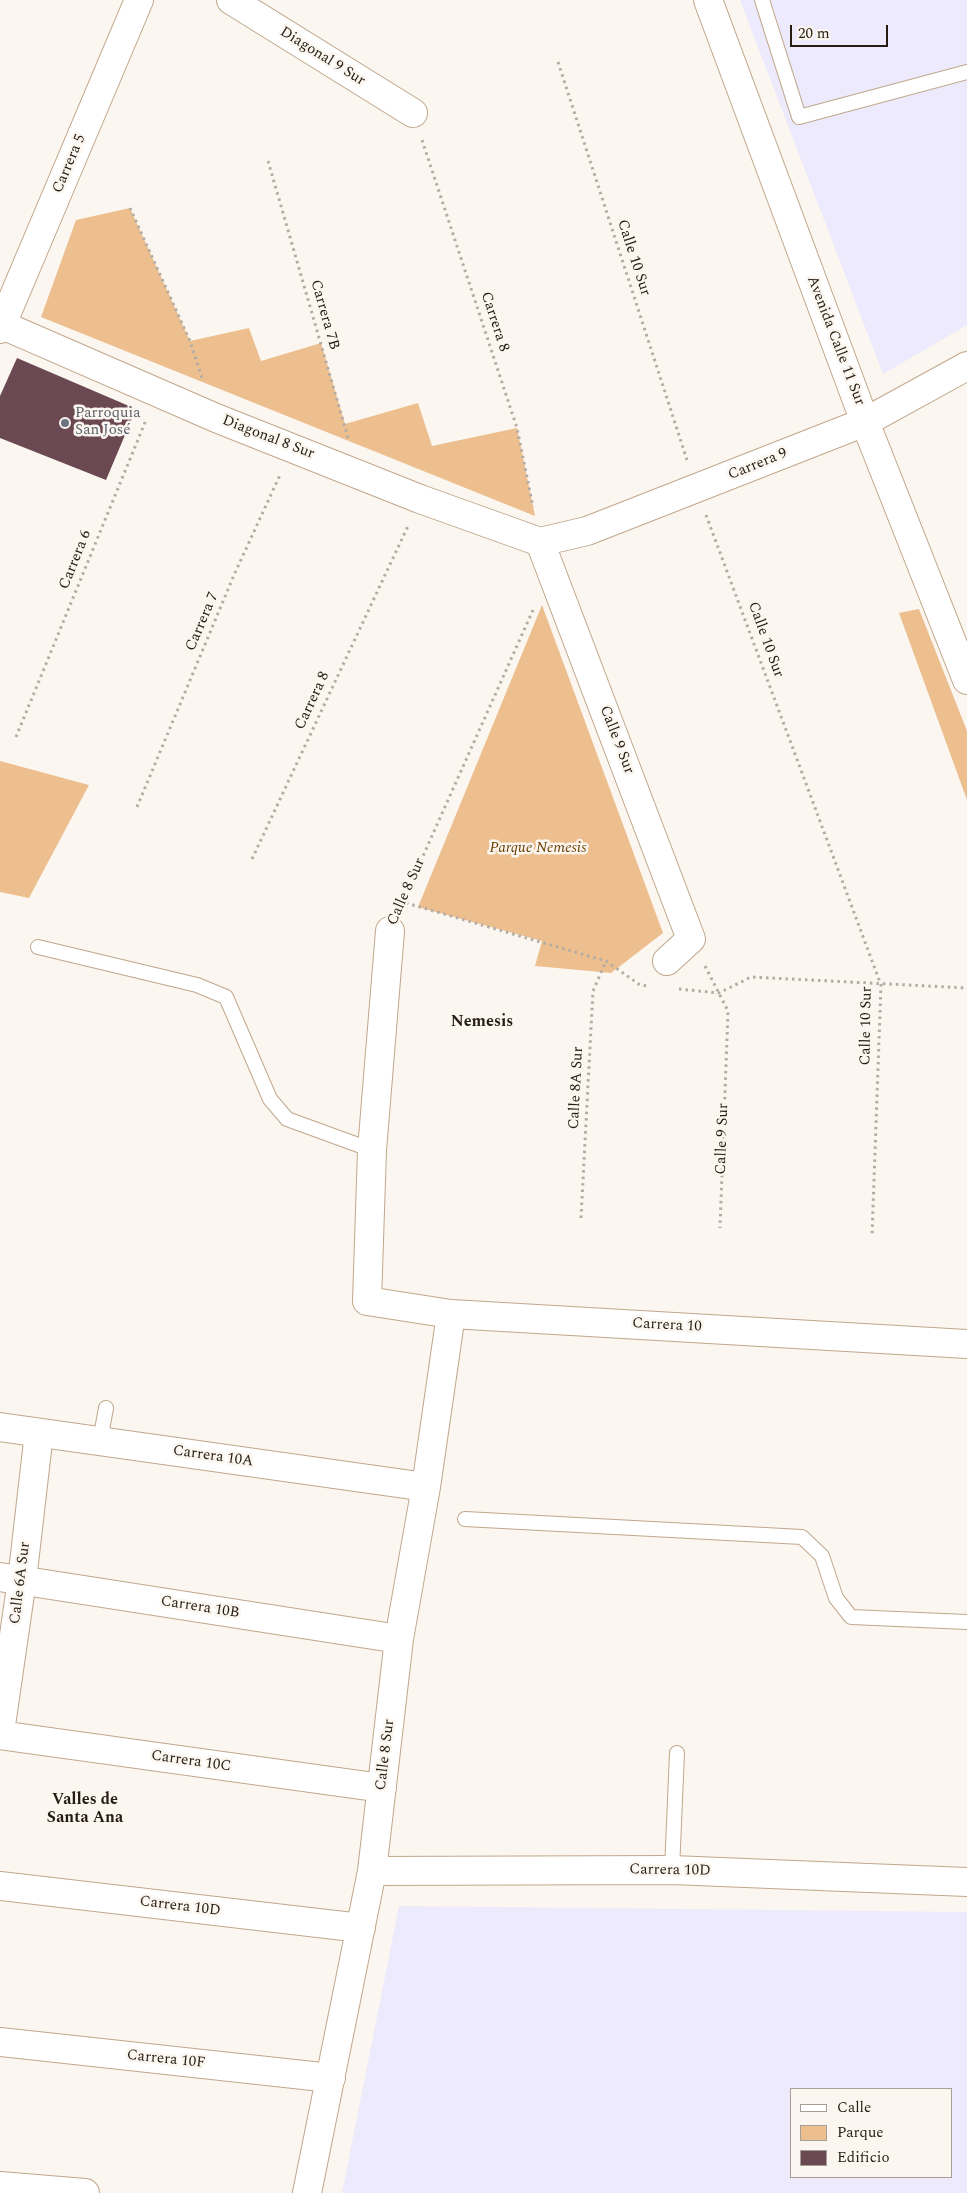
<!DOCTYPE html>
<html>
<head>
<meta charset="utf-8">
<style>
  body { margin:0 }
  #map { position:relative; width:967px; height:2193px; overflow:hidden; background:#fbf6f0; font-family:Spectral,serif }
  canvas { display:block }
  .legend { position:absolute; left:790px; top:2088px; width:162px; height:90px; box-sizing:border-box; background:#fbf6f0; border:1px solid #a69f97; margin:0; padding:6px 9px; list-style:none; font-size:15px; color:#261c12 }
  .legend li { display:flex; align-items:center; gap:10px; height:25px }
  .legend b { width:25px; border:1px solid #a69f97 }
  .scale { position:absolute; left:790px; top:25px; width:98px; height:22px; box-sizing:border-box; border:2px solid #261c12; border-top:0; padding-left:6px; font-size:15px; line-height:18px; white-space:nowrap; color:#261c12; -webkit-text-stroke:4px #fbf6f0; paint-order:stroke }
</style>
</head>
<body>
<div id="map">
<canvas width="967" height="2193"></canvas>
<ul class="legend">
<li><b style="height:6px;background:#fff"></b>Calle</li>
<li><b style="height:14px;background:#edbf8f"></b>Parque</li>
<li><b style="height:14px;background:#6a4953"></b>Edificio</li>
</ul>
<div class="scale">20 m</div>
</div>
<script>
const g = document.querySelector('canvas').getContext('2d');
g.lineJoin = 'round';
function fill(path, color) { g.fillStyle = color; g.fill(path, 'evenodd'); }
const poly = rows => new Path2D(rows.map(r => 'M' + r).join(''));
function stroke(path, color, width, dash) { g.strokeStyle = color; g.lineWidth = width; g.lineCap = dash ? 'butt' : 'round'; g.setLineDash(dash || []); g.stroke(path); }
function label(font, color, halo, rows, align = 'center') {
  g.font = font + ' Spectral,serif'; g.lineWidth = 5; g.setLineDash([]); g.textBaseline = 'middle'; g.strokeStyle = halo; g.fillStyle = color; for (const [text, x, y, turn = 0] of rows) {
    g.save(); g.translate(x, y); g.rotate((+turn || 0) * Math.PI / 180); g.textAlign = isNaN(turn) ? turn : align; if (halo) g.strokeText(text, 0, 0); g.fillText(text, 0, 0); g.restore();
  }
}
fill(poly([
  [740,0,967,0,967,325,883,374],
  [399,1906,967,1912,967,2193,342,2193],
  [951,2089,951,2177,791,2177,791,2089]
]), '#eceafc');
fill(poly([
  [130,208,190,341,249,328,261,361,321,343,345,424,418,403,432,446,517,428,535,516,41,317,76,220],
  [542,605,663,933,611,973,535,966,542,941,418,907],
  [919,609,967,731,967,800,899,613],
  [0,761,89,785,29,898,0,892]
]), '#edbf8f');
fill(poly([
  [17,358,136,409,106,480,0,438,0,396]
]), '#6a4953');
const lane = poly([
  [762,0,799,117,967,72],
  [38,947,197,985,226,997,270,1099,287,1119,372,1150],
  [100,1441,106,1408],
  [465,1519,802,1537,822,1556,836,1598,851,1617,967,1622],
  [672,1870,677,1753]
]);
const street = poly([
  [231,0,413,113],
  [0,329,139,0],
  [540,542,691,939,667,961],
  [390,931,372,1150,367,1301,451,1314,967,1344],
  [0,1427,426,1487],
  [0,1577,399,1639],
  [0,1732,22,1580,39,1433],
  [0,1735,382,1788],
  [372,1871,672,1870,967,1882],
  [0,1886,361,1928],
  [0,2042,331,2078],
  [0,2186,85,2193],
  [307,2193,372,1871,399,1639,426,1487,451,1314]
]);
const secondary = poly([
  [708,0,865,422,967,680],
  [0,324,216,418,420,499,540,542,587,531,865,422,967,366]
]);
stroke(lane, '#c1a78c', 16);
stroke(street, '#c1a78c', 30);
stroke(secondary, '#c1a78c', 30);
stroke(poly([
  [558,62,687,460],
  [422,140,517,428,533,507],
  [268,161,348,438],
  [130,208,190,341,202,378],
  [706,515,881,985,872,1236],
  [16,737,146,420],
  [137,807,234,575,280,475],
  [252,859,408,526],
  [402,903,533,610],
  [406,903,606,961,640,985,648,986],
  [705,966,728,1011,720,1228],
  [679,989,719,993,751,977,967,988],
  [581,1218,593,991,606,961]
]), '#b3aca5', 3, [2.5, 4]);
stroke(lane, '#fff', 14);
stroke(street, '#fff', 28);
stroke(secondary, '#fff', 28);
for (const [x, y, r, color] of [
  [65,423,5,"#6b7280"]
]) { const dot = new Path2D(); dot.arc(x, y, r, 0, 2 * Math.PI); g.fillStyle = color; g.fill(dot); stroke(dot, '#fbf6f0', 2); }
label('15px', '#261c12', '#fbf6f0', [
  ["Diagonal 9 Sur",322,57,32],
  ["Carrera 5",70,164,-67],
  ["Calle 10 Sur",633,258,72],
  ["Carrera 7B",324,315,74],
  ["Carrera 8",494,322,72],
  ["Avenida Calle 11 Sur",835,341,69],
  ["Diagonal 8 Sur",268,438,21],
  ["Carrera 9",758,465,-22],
  ["Carrera 6",76,560,-68],
  ["Carrera 7",203,622,-67],
  ["Calle 10 Sur",765,640,70],
  ["Carrera 8",313,701,-65],
  ["Calle 9 Sur",616,740,69],
  ["Calle 8 Sur",407,892,-66],
  ["Calle 10 Sur",867,1026,-89],
  ["Calle 8A Sur",577,1088,-87],
  ["Calle 9 Sur",723,1139,-88],
  ["Carrera 10",667,1326,3],
  ["Carrera 10A",213,1457,8],
  ["Calle 6A Sur",21,1583,-83],
  ["Carrera 10B",200,1608,9],
  ["Calle 8 Sur",386,1755,-83],
  ["Carrera 10C",191,1762,8],
  ["Carrera 10D",670,1871,1],
  ["Carrera 10D",180,1907,7],
  ["Carrera 10F",166,2060,6]
]);
label('15px', '#5b616d', '#fbf6f0', [
  ["Parroquia",75,414],
  ["San José",75,431]
], 'left');
label('italic 15px', '#693e00', '#fbf6f0', [
  ["Parque Nemesis",538,849]
]);
label('bold 16px', '#261c12', '#fbf6f0', [
  ["Nemesis",482,1023],
  ["Valles de",85,1801],
  ["Santa Ana",85,1819]
]);
</script>
</body>
</html>
